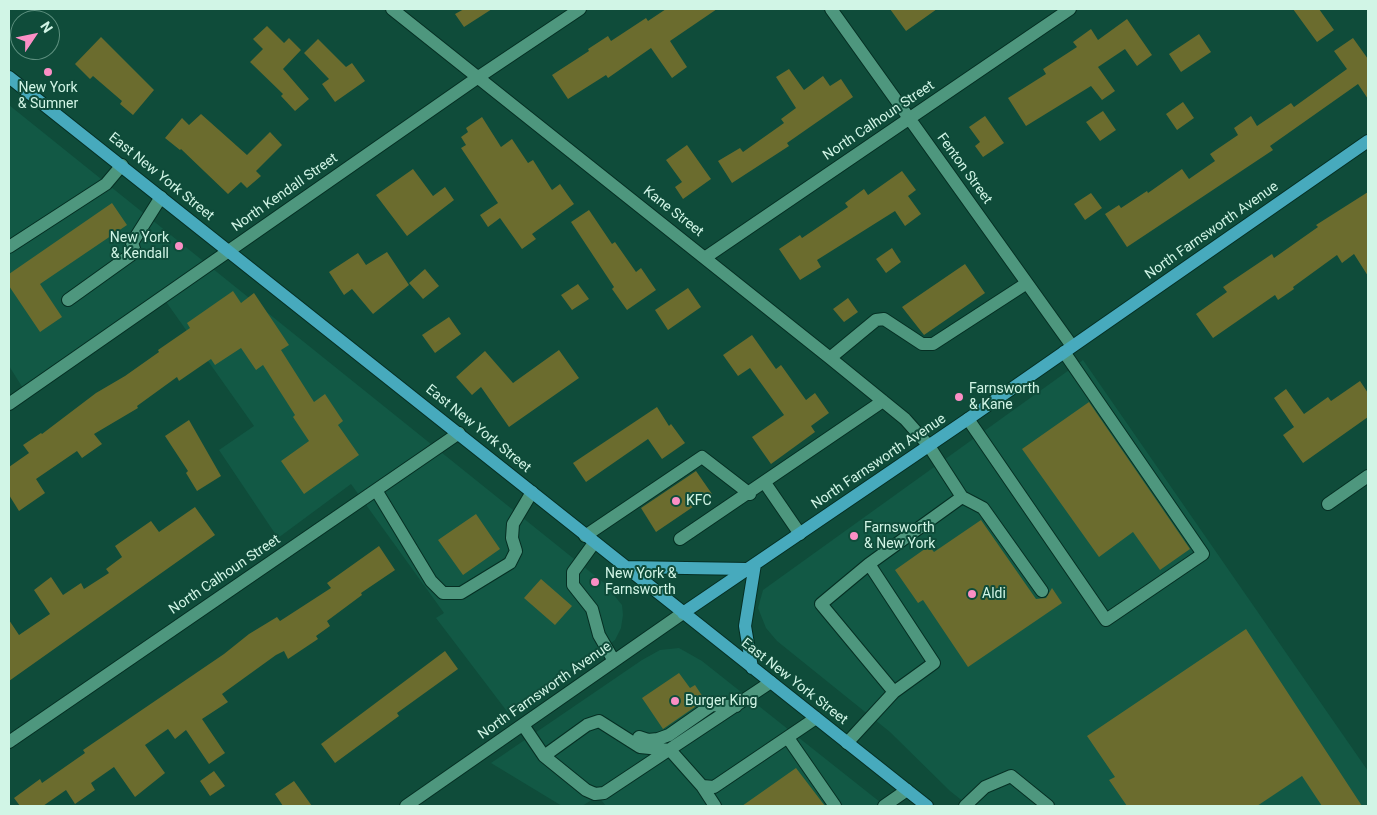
<!DOCTYPE html>
<html>
<head>
<meta charset="utf-8">
<style>
  body { margin:0 }
  #map { position:relative; width:1377px; height:815px; overflow:hidden; background:#0f4c3a; font-family:Roboto,sans-serif }
  canvas { display:block }
  .frame { position:absolute; inset:0; border:10px solid #d1f5e6; pointer-events:none }
  .north { position:absolute; left:10px; top:10px; width:50px; height:50px; box-sizing:border-box; background:#0f4c3a; border:1px solid #5d907f; border-radius:50%; rotate:56deg; font-size:14px; font-weight:700; line-height:20px; text-align:center; color:#d1f5e6 }
  .north::after { content:''; display:block; margin:auto; width:18px; height:22px; background:#fb8fc5; clip-path:polygon(50% 0,100% 100%,50% 72%,0 100%) }
</style>
</head>
<body>
<div id="map">
<canvas width="1377" height="815"></canvas>
<div class="frame"></div>
<div class="north">N</div>
</div>
<script>
const g = document.querySelector('canvas').getContext('2d');
g.lineJoin = 'round';
function fill(path, color) { g.fillStyle = color; g.fill(path, 'evenodd'); }
const poly = rows => new Path2D(rows.map(r => 'M' + r).join(''));
function stroke(path, color, width, dash) { g.strokeStyle = color; g.lineWidth = width; g.lineCap = dash ? 'butt' : 'round'; g.setLineDash(dash || []); g.stroke(path); }
function label(font, color, halo, rows, align = 'center') {
  g.font = font + ' Roboto,sans-serif'; g.lineWidth = 4; g.setLineDash([]); g.textBaseline = 'middle'; g.strokeStyle = halo; g.fillStyle = color; for (const [text, x, y, turn = 0] of rows) {
    g.save(); g.translate(x, y); g.rotate((+turn || 0) * Math.PI / 180); g.textAlign = isNaN(turn) ? turn : align; if (halo) g.strokeText(text, 0, 0); g.fillText(text, 0, 0); g.restore();
  }
}
fill(poly([
  [9,105,604,583,622,605,623,615,621,628,615,640,509,714,436,618,444,613,351,484,278,538,219,450,254,426,162,296,26,393,9,366],
  [1083,360,1368,771,1368,806,969,806,950,791,890,732,777,641,766,628,758,608,763,590],
  [679,648,702,661,885,806,606,806,598,796,582,806,562,806,491,763,642,660,660,650]
]), '#125945');
fill(poly([
  [464,9,492,9,464,27,455,14],
  [666,9,717,9,670,41,687,67,672,78,651,48,608,78,606,75,568,99,552,75,589,51,588,49,608,36,611,41,646,18,648,21],
  [890,9,937,9,906,31],
  [1293,9,1319,9,1334,30,1317,42],
  [1127,19,1152,55,1137,66,1125,49,1098,67,1115,91,1102,100,1091,86,1026,126,1008,98,1046,74,1043,69,1077,47,1073,42,1091,29,1098,40],
  [267,26,284,43,289,38,301,50,283,69,309,99,295,111,281,96,283,94,250,62,263,49,253,39],
  [1199,34,1211,52,1181,72,1169,54],
  [101,37,154,90,133,115,120,104,122,101,93,76,90,79,75,64],
  [1353,38,1368,59,1368,99,1358,84,1270,146,1273,150,1127,247,1105,214,1119,205,1121,208,1147,191,1148,193,1182,169,1189,179,1215,161,1210,154,1238,135,1234,128,1251,116,1257,126,1291,103,1294,107,1347,69,1334,51],
  [318,39,346,67,352,63,365,81,335,102,322,84,329,79,304,53],
  [789,69,804,90,823,76,830,86,841,79,853,97,787,143,789,146,732,183,718,161,740,148,743,152,784,123,781,119,796,108,776,77],
  [1183,102,1194,118,1177,130,1166,114],
  [1103,111,1116,130,1100,141,1086,122],
  [201,114,247,155,270,132,282,145,256,171,261,176,247,188,241,182,228,194,181,149,180,150,165,138,182,118,189,125],
  [985,116,1004,143,983,157,975,146,980,142,969,127],
  [482,117,501,147,512,139,528,163,533,160,552,190,560,184,574,204,532,234,536,239,522,249,500,218,488,227,480,215,498,203,461,148,466,145,461,137,468,132,466,128],
  [687,145,711,179,683,199,675,187,682,182,666,160],
  [413,169,433,196,445,187,454,200,407,236,376,195],
  [902,171,916,190,908,196,921,214,905,226,895,211,817,260,821,267,800,280,779,249,800,235,802,238,848,207,845,203,864,189,868,195],
  [1368,192,1368,276,1354,254,1342,263,1337,255,1293,287,1294,289,1278,300,1275,295,1213,338,1196,314,1227,292,1223,287,1272,254,1274,258,1318,227,1316,225],
  [1091,193,1102,208,1085,220,1074,204],
  [112,203,127,225,40,284,62,317,40,332,9,286,9,274],
  [589,210,612,244,615,242,636,272,641,268,656,290,627,310,612,289,614,287,571,222],
  [892,248,901,262,886,273,876,259],
  [387,252,409,285,373,314,352,289,344,295,329,272,358,253,366,265],
  [965,264,985,293,924,335,902,307],
  [425,269,439,286,423,299,409,283],
  [578,284,589,299,572,310,561,295],
  [688,288,701,307,668,330,655,310],
  [233,291,241,303,254,293,289,345,281,350,314,402,325,394,343,421,338,425,359,455,304,494,281,461,309,441,293,417,295,415,263,365,256,370,241,348,215,365,211,359,179,381,177,377,137,406,138,408,94,434,102,444,82,458,77,451,36,479,45,493,19,511,9,495,9,467,29,453,23,445,41,433,42,434,96,393,125,376,159,352,158,350,190,328,187,323],
  [848,298,858,312,844,322,833,309],
  [449,317,461,334,435,353,422,335],
  [752,335,776,369,781,365,806,400,815,393,829,413,811,426,815,432,771,464,752,437,784,415,750,368,738,376,723,355],
  [559,350,579,378,509,427,481,387,472,395,456,377,485,351,513,383],
  [1360,381,1368,393,1368,417,1303,463,1283,435,1294,427,1274,398,1286,389,1304,414,1328,397,1331,401],
  [1089,402,1190,549,1160,570,1133,532,1099,557,1022,449],
  [657,407,669,426,671,424,685,443,662,459,648,439,586,482,573,463],
  [189,420,221,476,197,491,186,473,188,471,165,436],
  [696,471,712,494,656,532,641,508],
  [195,507,215,535,9,681,9,620,19,635,50,614,34,590,51,577,63,595,81,583,84,589,109,573,106,569,122,557,115,546,151,521,159,532],
  [476,514,500,549,463,575,438,540],
  [981,520,1036,599,1046,598,1052,588,1062,603,968,667,923,600,918,603,895,570,929,546,934,552],
  [379,546,395,570,361,593,362,595,327,621,330,626,316,636,318,639,288,659,284,651,276,655,222,694,228,702,202,719,225,753,209,764,186,730,175,739,168,729,145,745,165,773,135,797,114,767,91,783,95,790,75,804,66,790,43,806,20,806,14,798,40,779,42,783,85,753,83,750,224,654,249,634,277,617,280,621,331,588,327,583],
  [541,579,572,606,555,625,524,598],
  [1246,629,1362,806,1322,806,1302,776,1257,806,1127,806,1109,780,1115,777,1087,736],
  [445,651,458,669,397,713,399,716,335,763,321,744],
  [679,673,690,688,695,685,705,700,663,729,642,698],
  [796,768,825,806,742,806],
  [214,771,225,786,210,796,200,781],
  [294,781,312,806,283,806,275,794]
]), '#6b6c2e');
const minor = poly([
  [392,9,830,358,905,419,929,446,962,497,869,564,821,604,894,692],
  [831,9,1072,346],
  [9,247,106,184,122,165],
  [706,257,1070,9],
  [68,300,135,252,132,243,161,197],
  [830,358,876,320,884,319,922,344,933,344,1027,283],
  [9,404,477,78,580,9],
  [968,419,1106,620,1203,554,1064,352],
  [765,483,800,534],
  [376,490,431,581,443,593,461,593,510,563,516,551,512,538,513,524,532,492],
  [962,497,983,508,1042,591],
  [1328,504,1368,476],
  [585,536,702,457,750,494],
  [680,539,883,401],
  [594,543,573,572,573,585,592,609,599,635,614,661],
  [523,725,544,756,586,790,595,794,604,793,771,682],
  [639,737,648,740,658,739,669,735,712,705,736,706],
  [788,738,835,806],
  [9,742,459,433],
  [847,743,894,692,934,663,869,564],
  [544,756,587,725,599,721,640,747,670,750,702,786,714,787,816,718],
  [702,786,715,806],
  [406,806,683,613],
  [884,806,907,790],
  [965,806,985,787,1011,776,1048,806]
]);
const major = poly([
  [9,77,927,806],
  [625,567,747,569],
  [683,613,968,419,1368,141],
  [752,668,745,626,755,564]
]);
stroke(minor, '#052f23', 14);
stroke(major, '#052f23', 14);
stroke(minor, '#4e977e', 12);
stroke(major, '#47aabd', 12);
for (const [x, y, r, color] of [
  [48,72,5,"#fb8fc5"],
  [179,246,5,"#fb8fc5"],
  [959,397,5,"#fb8fc5"],
  [676,501,5,"#fb8fc5"],
  [854,536,5,"#fb8fc5"],
  [595,582,5,"#fb8fc5"],
  [972,594,5,"#fb8fc5"],
  [675,701,5,"#fb8fc5"]
]) { const dot = new Path2D(); dot.arc(x, y, r, 0, 2 * Math.PI); g.fillStyle = color; g.fill(dot); stroke(dot, '#0f4c3a', 2); }
label('14px', '#d1f5e6', '#0f4c3a', [
  ["New York",48,88,"center"],
  ["& Sumner",48,104,"center"],
  ["New York",169,238,"right"],
  ["& Kendall",169,254,"right"],
  ["Farnsworth",969,389],
  ["& Kane",969,405],
  ["KFC",686,501],
  ["Farnsworth",864,528],
  ["& New York",864,544],
  ["New York &",605,574],
  ["Farnsworth",605,590],
  ["Aldi",982,594],
  ["Burger King",685,701]
], 'left');
label('14px', '#d1f5e6', '#0f4c3a', [
  ["North Calhoun Street",879,121,-34],
  ["Fenton Street",964,169,54],
  ["East New York Street",161,177,39],
  ["North Kendall Street",285,193,-35],
  ["Kane Street",673,212,38],
  ["North Farnsworth Avenue",1212,231,-35],
  ["East New York Street",478,429,39],
  ["North Farnsworth Avenue",879,462,-34],
  ["North Calhoun Street",225,575,-34],
  ["East New York Street",794,682,38],
  ["North Farnsworth Avenue",545,691,-35]
]);
</script>
</body>
</html>
